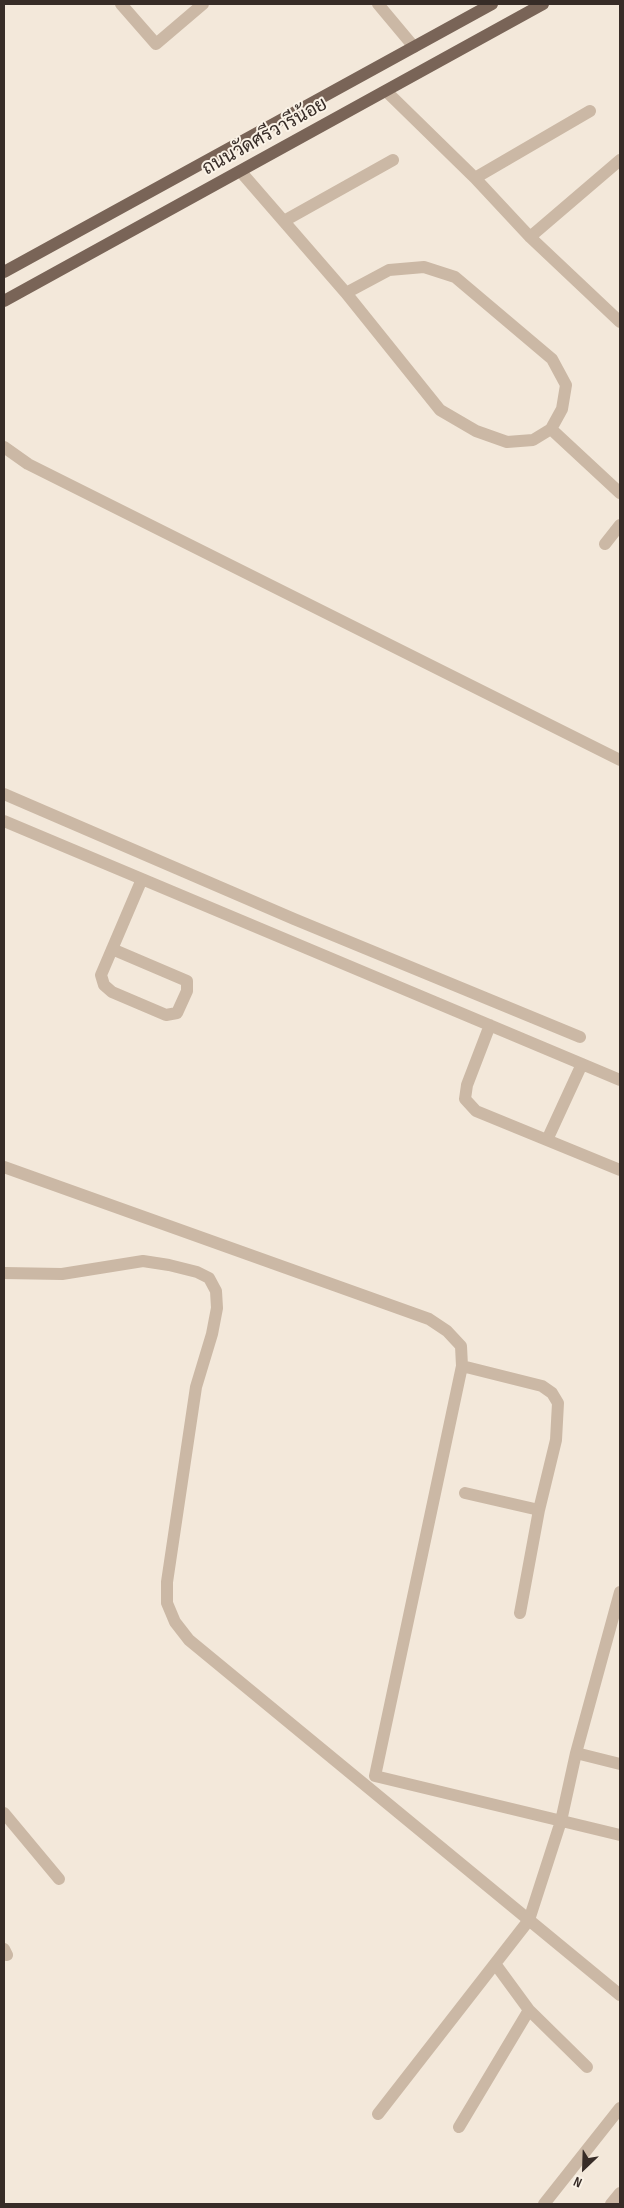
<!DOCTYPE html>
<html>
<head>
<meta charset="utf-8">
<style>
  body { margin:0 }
  #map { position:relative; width:624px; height:2208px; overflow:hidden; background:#f3e8da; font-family:"Sofia Sans Condensed",sans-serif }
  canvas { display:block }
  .frame { position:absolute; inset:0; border:5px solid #372c27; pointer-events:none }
  .north { position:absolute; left:559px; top:2143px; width:50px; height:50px; -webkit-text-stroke:4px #faf2e6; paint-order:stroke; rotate:204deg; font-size:14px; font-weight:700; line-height:20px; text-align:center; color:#372c27 }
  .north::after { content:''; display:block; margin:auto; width:18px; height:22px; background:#372c27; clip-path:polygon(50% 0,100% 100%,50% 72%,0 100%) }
</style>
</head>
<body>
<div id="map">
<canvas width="624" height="2208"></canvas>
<div class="frame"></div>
<div class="north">N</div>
</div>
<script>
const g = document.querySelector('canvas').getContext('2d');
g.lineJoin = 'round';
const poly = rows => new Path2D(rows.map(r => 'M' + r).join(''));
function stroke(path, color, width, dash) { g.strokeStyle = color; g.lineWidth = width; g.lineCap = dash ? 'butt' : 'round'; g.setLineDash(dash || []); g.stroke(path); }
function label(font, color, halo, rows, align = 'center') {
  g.font = font + ' "Sofia Sans Condensed",Sarabun,sans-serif'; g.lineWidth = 4; g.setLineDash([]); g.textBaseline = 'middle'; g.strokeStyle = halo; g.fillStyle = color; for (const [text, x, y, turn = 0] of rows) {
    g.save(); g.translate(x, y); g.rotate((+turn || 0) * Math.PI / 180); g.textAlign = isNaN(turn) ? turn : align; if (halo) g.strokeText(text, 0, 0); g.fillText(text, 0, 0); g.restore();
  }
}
stroke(poly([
  [121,4,156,44,203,4],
  [378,4,414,47],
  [386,91,475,178,530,237,620,322],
  [241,172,346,293,440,410,476,431,507,442,533,440,551,429,562,409,566,385,552,359,455,277,424,267,389,270,346,293],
  [475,178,590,111],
  [284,221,393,160],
  [530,237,620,160],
  [551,429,620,493],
  [4,447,28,464,620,760],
  [605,544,620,525],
  [4,794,294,919,580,1037],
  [4,821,620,1080],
  [112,949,187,981,187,991,177,1013,166,1015,112,992,104,985,101,975,142,879],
  [490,1025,467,1085,465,1099,476,1111,620,1170],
  [547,1140,582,1064],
  [4,1167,429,1319,447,1331,461,1346,462,1366,375,1776,620,1835],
  [4,1273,62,1274,143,1261,169,1265,197,1272,209,1278,216,1291,217,1308,212,1334,196,1387,167,1582,167,1603,175,1622,189,1640,620,1995],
  [462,1366,542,1386,552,1393,558,1403,556,1440,539,1510,520,1613],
  [465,1493,539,1510],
  [576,1753,620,1764],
  [4,1813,59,1879],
  [4,1949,7,1955],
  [529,2010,587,2067],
  [378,2114,529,1920,561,1821,576,1753,620,1592],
  [459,2127,529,2010,496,1965],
  [544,2204,620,2108],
  [611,2204,620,2193]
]), '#cbb8a5', 12);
stroke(poly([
  [4,272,492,4],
  [4,301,543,4]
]), '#796457', 12);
label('19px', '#372c27', '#faf2e6', [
  ["ถนนวัดศรีวารีน้อย",265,137,-29]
]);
</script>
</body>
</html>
